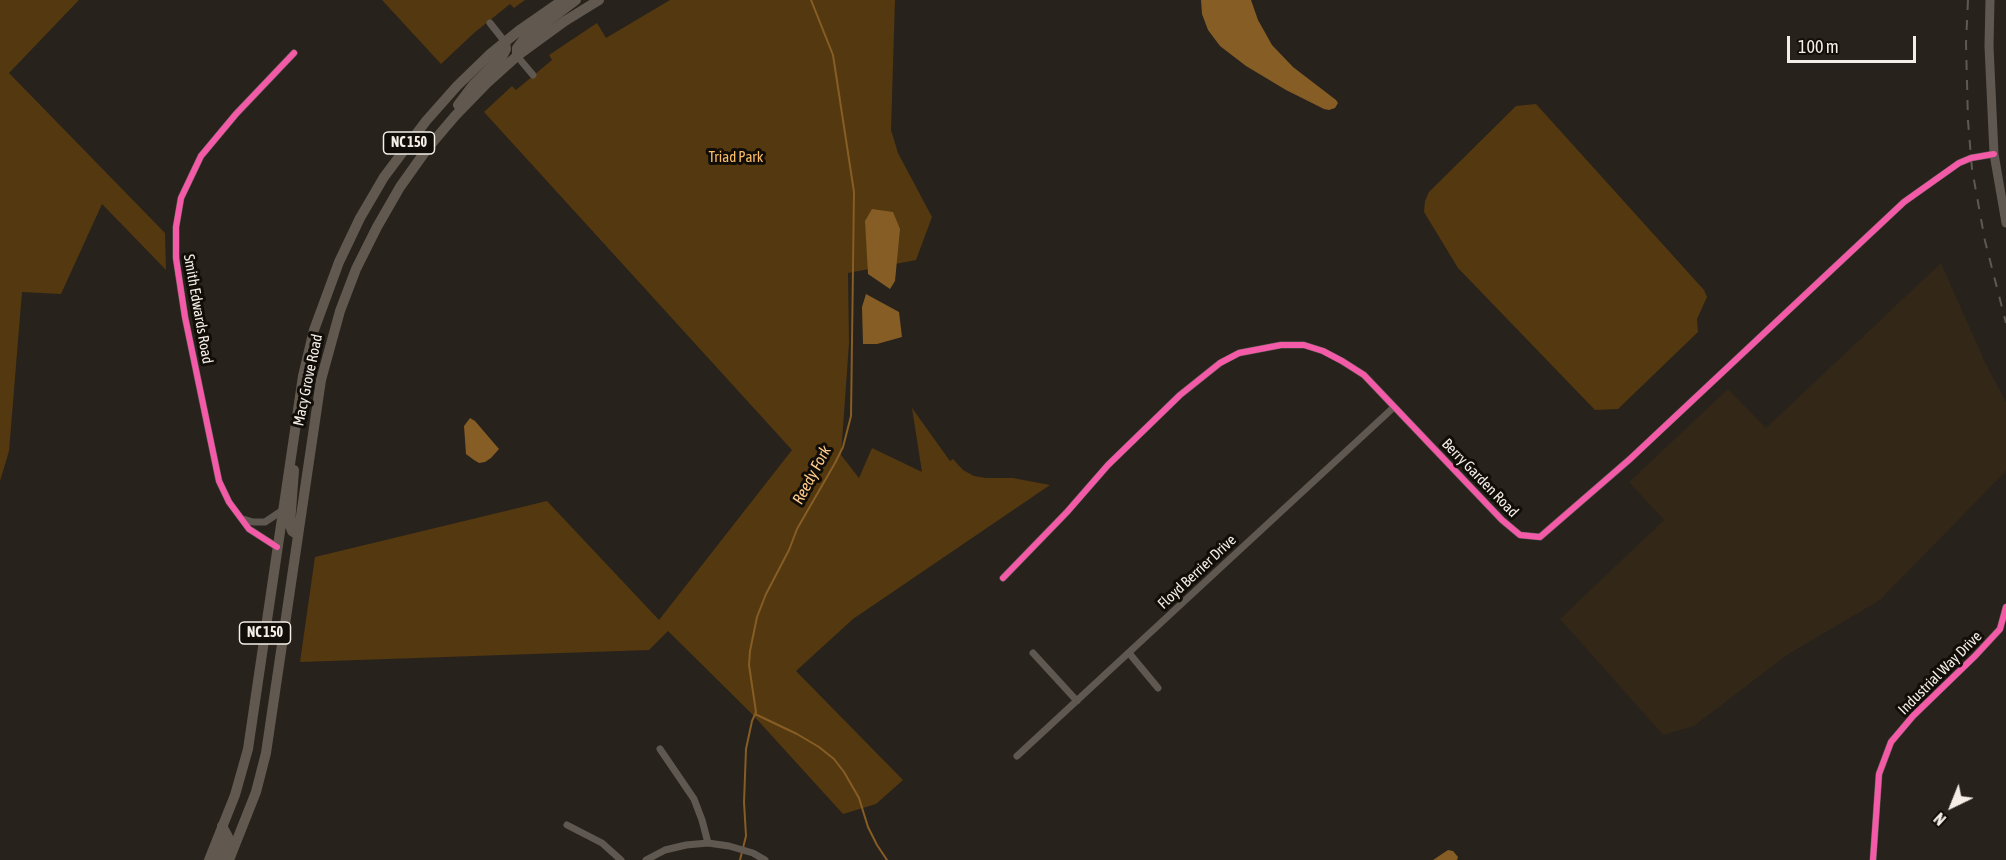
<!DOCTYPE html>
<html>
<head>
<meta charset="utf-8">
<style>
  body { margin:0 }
  #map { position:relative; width:2006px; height:860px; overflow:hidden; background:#27221c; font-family:"Asap Condensed",sans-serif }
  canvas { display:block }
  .north { position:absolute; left:1922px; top:776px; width:60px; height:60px; -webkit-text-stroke:4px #110d08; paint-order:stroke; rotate:223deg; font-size:16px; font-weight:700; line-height:24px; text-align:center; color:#f4eee7 }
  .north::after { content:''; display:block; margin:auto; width:21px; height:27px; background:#f4eee7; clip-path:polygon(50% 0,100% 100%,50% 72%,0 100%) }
  .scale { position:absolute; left:1787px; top:36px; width:129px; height:27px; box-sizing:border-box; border:3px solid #f4eee7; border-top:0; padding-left:8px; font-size:18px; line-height:21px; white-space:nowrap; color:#f4eee7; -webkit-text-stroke:4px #110d08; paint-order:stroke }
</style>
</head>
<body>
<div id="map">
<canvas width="2006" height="860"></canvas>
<div class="north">N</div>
<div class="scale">100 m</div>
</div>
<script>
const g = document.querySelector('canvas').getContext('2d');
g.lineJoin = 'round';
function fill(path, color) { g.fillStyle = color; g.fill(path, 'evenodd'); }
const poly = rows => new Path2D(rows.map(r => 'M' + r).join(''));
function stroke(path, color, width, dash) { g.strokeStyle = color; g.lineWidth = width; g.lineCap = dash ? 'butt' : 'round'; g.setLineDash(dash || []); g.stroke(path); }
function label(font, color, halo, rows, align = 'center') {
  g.font = font + ' "Asap Condensed",sans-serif'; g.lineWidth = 6; g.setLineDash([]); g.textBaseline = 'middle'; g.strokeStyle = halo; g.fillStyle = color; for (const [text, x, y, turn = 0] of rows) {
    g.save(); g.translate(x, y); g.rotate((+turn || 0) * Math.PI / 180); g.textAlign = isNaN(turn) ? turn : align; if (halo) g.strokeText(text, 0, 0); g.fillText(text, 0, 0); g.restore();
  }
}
fill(poly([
  [1941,263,1985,362,2006,402,2006,471,1880,600,1787,655,1694,726,1663,735,1560,619,1664,520,1629,482,1728,389,1766,428]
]), '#332718');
fill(poly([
  [0,0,79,0,9,73,165,233,166,270,102,204,61,294,22,292,9,451,0,481],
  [382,0,525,0,514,8,510,4,474,33,441,64],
  [670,0,895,0,891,130,898,153,932,217,916,260,848,273,849,343,841,455,859,478,872,448,922,472,912,408,950,461,953,459,963,470,974,476,986,478,1013,478,1050,485,853,619,796,671,903,780,876,804,843,814,752,714,668,631,649,650,300,662,315,557,547,501,659,620,792,450,484,112,512,86,516,90,552,60,549,55,597,23,606,38],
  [1536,104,1704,290,1707,297,1697,319,1698,332,1618,409,1595,410,1458,268,1424,212,1425,201,1429,192,1516,106]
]), '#54380f');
fill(poly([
  [1201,0,1251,0,1258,20,1272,45,1293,67,1336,100,1338,103,1335,108,1329,110,1324,109,1286,90,1246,66,1220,46,1208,30,1202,14],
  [872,209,893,212,900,229,895,281,890,289,868,274,865,221],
  [866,294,899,312,902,337,877,344,863,344,862,307],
  [470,418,475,421,499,449,491,458,485,462,479,463,474,460,466,454,464,426],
  [1448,850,1453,851,1458,857,1457,860,1433,860]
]), '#865d24');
stroke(poly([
  [755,714,797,734,819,747,834,759,844,772,859,798,868,827,877,845,887,860],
  [740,860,746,836,744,802,746,749,752,721,756,712,749,665,750,651,757,617,766,594,789,550,797,529,835,463,843,447,851,416,854,192,833,55,811,0]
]), '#865d24', 2);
stroke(poly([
  [490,23,505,42],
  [517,56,533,75],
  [243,519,253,522,265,522,283,510],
  [277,547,249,529,229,502,219,481,185,317,176,258,176,227,181,198,201,156,236,114,294,53],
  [1003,578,1067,512,1108,465,1180,395,1220,363,1239,353,1281,345,1304,345,1323,351,1342,361,1364,375,1502,520,1520,535,1540,537,1630,459,1904,202,1959,163,1971,158,1994,154],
  [1033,653,1077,701],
  [1129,653,1158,688],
  [660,749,694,799,702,820,708,843],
  [1017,756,1394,407],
  [567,825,602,843,621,860],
  [646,860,665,850,686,845,708,843,729,846,753,853,765,860],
  [1873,860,1879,774,1891,742,1913,716,1975,656,2000,629,2006,607]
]), '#5f5851', 7);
stroke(poly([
  [1990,0,1989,46,1994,154,2006,223]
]), '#5f5851', 9);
stroke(poly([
  [517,56,517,48,524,39,576,0],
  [458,105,473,85,503,55,506,49,505,42],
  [294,470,290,525,292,531,298,535],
  [209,860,235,795,248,749,303,376,314,330,339,262,360,218,384,177,426,121,457,86,489,55,521,29,563,0],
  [219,860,228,837,222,826],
  [229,860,256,792,266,753,321,380,340,311,356,269,377,227,400,187,427,149,455,116,487,83,517,56,565,21,599,0]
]), '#61594f', 10);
stroke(poly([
  [1968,0,1966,43,1968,121,1972,169,1985,241,2006,323]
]), '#5e5953', 2, [10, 10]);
stroke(poly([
  [277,547,249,529,229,502,219,481,185,317,176,258,176,227,181,198,201,156,236,114,294,53],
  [1003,578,1067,512,1108,465,1180,395,1220,363,1239,353,1281,345,1304,345,1323,351,1342,361,1364,375,1502,520,1520,535,1540,537,1630,459,1904,202,1959,163,1971,158,1994,154],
  [1873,860,1879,774,1891,742,1913,716,1975,656,2000,629,2006,607]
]), '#f35aa7', 6);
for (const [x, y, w] of [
  [409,143,51],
  [265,633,51]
]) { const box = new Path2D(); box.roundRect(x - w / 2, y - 11, w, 22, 4.5); g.fillStyle = '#110d08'; g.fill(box); stroke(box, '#f4eee7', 1.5); }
label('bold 14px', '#f4eee7', null, [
  ["NC 150",409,143],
  ["NC 150",265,633]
]);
label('15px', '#fdbc68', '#110d08', [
  ["Triad Park",736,157]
]);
label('15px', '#f4eee7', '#110d08', [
  ["Smith Edwards Road",198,309,80],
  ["Macy Grove Road",308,380,-78],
  ["Berry Garden Road",1480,478,46],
  ["Floyd Berrier Drive",1197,572,-43],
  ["Industrial Way Drive",1940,673,-45]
]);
label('italic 16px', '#ffcb8a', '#110d08', [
  ["Reedy Fork",812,475,-62]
]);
</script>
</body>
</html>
